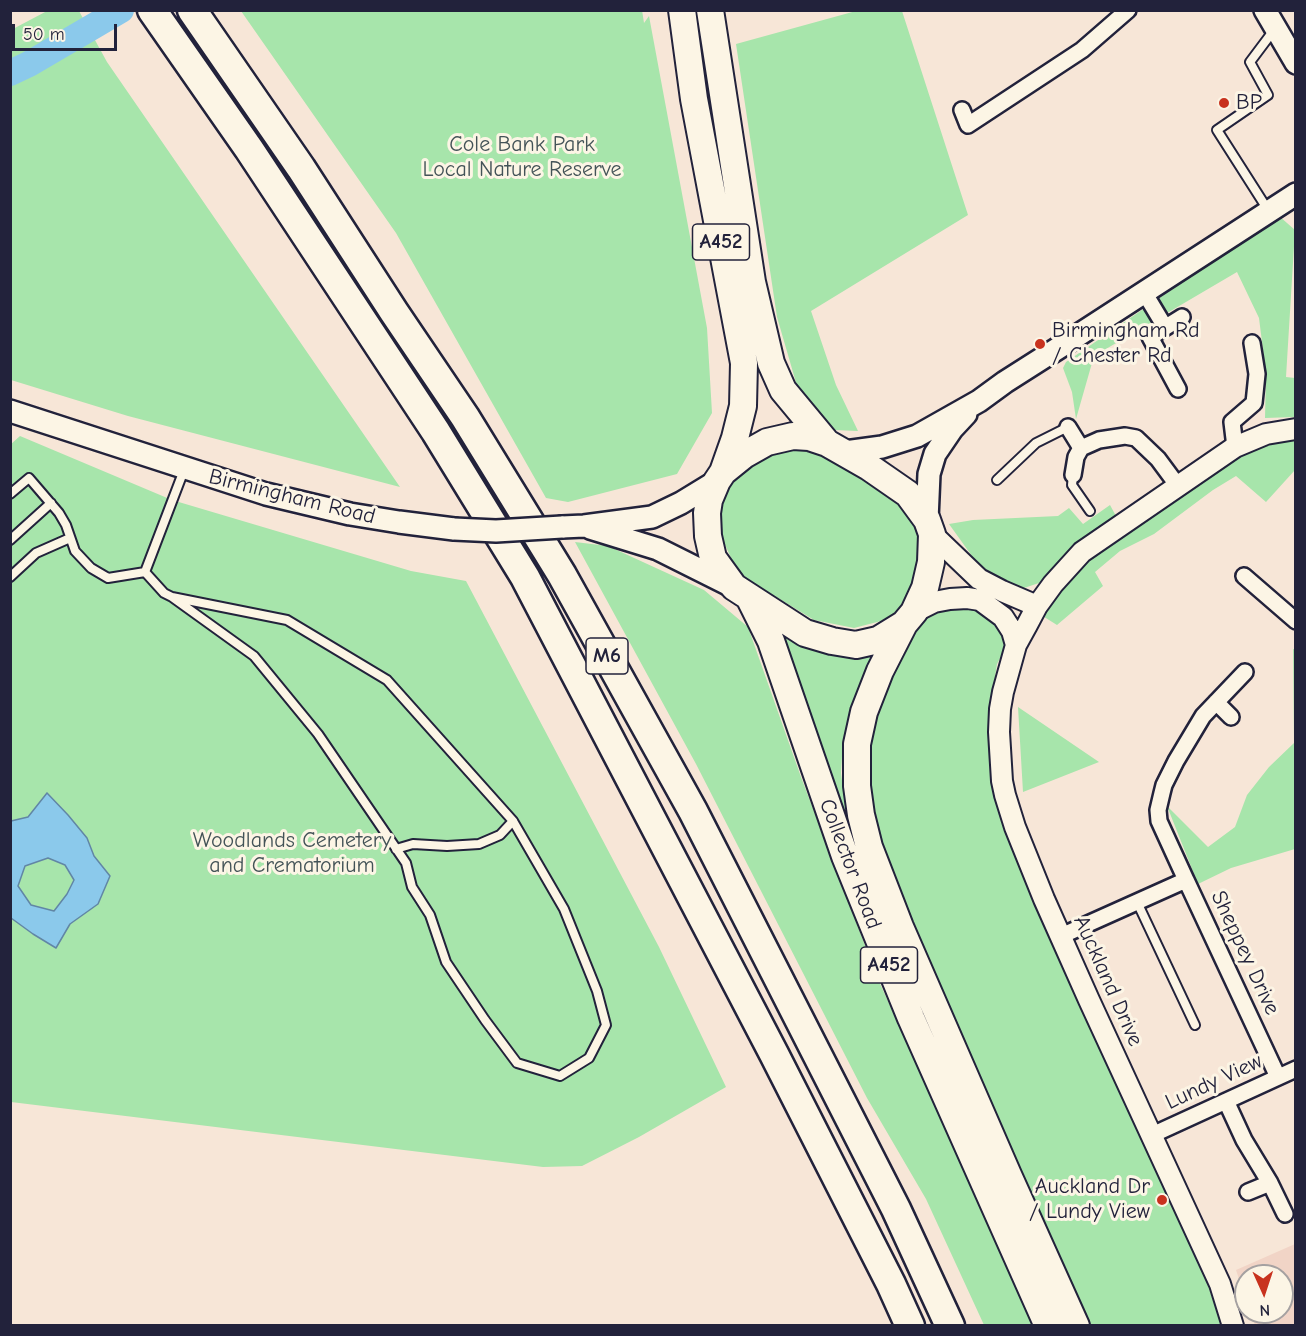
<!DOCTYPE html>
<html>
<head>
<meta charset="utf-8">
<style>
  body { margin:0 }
  #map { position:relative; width:1306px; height:1336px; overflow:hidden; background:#f7e6d7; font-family:"Comic Neue",sans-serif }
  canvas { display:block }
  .frame { position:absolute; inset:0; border:12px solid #22223b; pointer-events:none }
  .north { position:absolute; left:1234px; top:1264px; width:60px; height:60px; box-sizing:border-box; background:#fcf5e5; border:2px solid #a5a1a1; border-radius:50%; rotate:177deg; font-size:16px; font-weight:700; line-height:24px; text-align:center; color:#22223b }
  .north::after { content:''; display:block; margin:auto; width:21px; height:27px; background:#c8321e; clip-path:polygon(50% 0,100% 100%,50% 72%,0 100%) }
  .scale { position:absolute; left:12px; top:24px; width:105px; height:27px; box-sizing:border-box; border:3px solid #22223b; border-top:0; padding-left:8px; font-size:18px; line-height:21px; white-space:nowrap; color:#22223b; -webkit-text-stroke:4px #fcf5e5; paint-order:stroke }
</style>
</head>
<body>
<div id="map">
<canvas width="1306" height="1336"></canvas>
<div class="frame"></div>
<div class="north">N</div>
<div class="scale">50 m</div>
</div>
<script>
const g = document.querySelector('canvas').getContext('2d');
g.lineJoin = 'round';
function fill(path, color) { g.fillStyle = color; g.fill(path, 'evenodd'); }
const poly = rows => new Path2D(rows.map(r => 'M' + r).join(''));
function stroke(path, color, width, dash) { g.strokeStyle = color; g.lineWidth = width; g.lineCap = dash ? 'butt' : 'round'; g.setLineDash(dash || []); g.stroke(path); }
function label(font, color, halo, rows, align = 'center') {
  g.font = font + ' "Comic Neue",sans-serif'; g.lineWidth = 6; g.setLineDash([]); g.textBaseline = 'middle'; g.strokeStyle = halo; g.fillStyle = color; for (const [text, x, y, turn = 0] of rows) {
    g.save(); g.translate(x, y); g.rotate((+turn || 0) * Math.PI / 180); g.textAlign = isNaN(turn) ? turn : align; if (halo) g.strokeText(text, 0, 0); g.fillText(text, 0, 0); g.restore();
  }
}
fill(poly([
  [1295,1244,1295,1325,1255,1325,1250,1312,1282,1312,1282,1276,1246,1276,1246,1300,1236,1270]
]), '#f1d4c6');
fill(poly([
  [642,10,644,23,649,16,707,328,712,413,677,474,568,502,546,498,396,233,241,11],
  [47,11,79,11,107,62,400,487,128,416,11,380,11,30],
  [856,11,902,11,968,215,811,311,836,385,858,431,834,430,797,386,777,317,736,44],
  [1279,216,1295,230,1286,377,1295,378,1295,417,1265,418,1266,374,1259,318,1237,272,1094,356,1076,419,1072,392,1063,368,1066,362],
  [1295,435,1295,470,1266,502,1236,476,1213,490,1154,534,1120,551,1095,572,1103,586,1057,625,1041,615,1059,589,1120,533,1256,443],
  [20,436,172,500,411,571,466,581,659,947,726,1087,639,1137,582,1166,543,1167,11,1102,10,445],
  [816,446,896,496,915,518,922,546,918,571,901,609,881,621,854,628,814,620,745,578,733,562,719,532,721,507,728,481,762,452],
  [1110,505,1116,516,1039,583,1024,588,1006,584,982,570,949,524,973,520,1058,516,1069,508,1083,524],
  [575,542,608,546,704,590,748,627,801,777,877,977,1035,1325,984,1325,926,1199,867,1098,696,764],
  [973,605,1005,631,1006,647,997,664,988,723,994,795,1066,974,1208,1285,1221,1325,1087,1325,876,843,869,810,867,747,881,688,898,651,925,617,941,607],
  [775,627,807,645,838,656,878,649,854,704,843,740,841,773,848,827],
  [1293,649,1296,650,1295,849,1231,868,1198,884,1167,806,1208,847,1235,827,1247,795,1269,767,1294,743],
  [1018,707,1099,762,1023,792]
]), '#a7e5ab');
const water = poly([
  [47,793,68,815,87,838,94,856,110,876,98,904,70,924,56,948,33,934,11,918,11,821,28,817,47,793],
  [48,858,65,865,74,880,67,894,54,911,31,905,18,886,25,866,48,858]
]);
fill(water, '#8bc9eb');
stroke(water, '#6186a5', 1.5);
stroke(poly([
  [10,73,29,64,121,10]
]), '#8bc9eb', 26);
const service = poly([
  [1268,210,1217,130,1268,95,1250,62,1274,30],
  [1073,475,1072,485,1090,511],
  [997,480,1036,443,1068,427],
  [10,494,29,478,59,513,66,525,75,551,91,568,108,578,145,572],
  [10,540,51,503],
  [10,577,36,553,70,538],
  [172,597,254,656,318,734,406,863,412,887,430,915,446,962,485,1020,517,1063,560,1076,589,1058,606,1025,597,991,564,909,513,821,387,680,287,620,172,597,164,593,145,572,184,470],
  [396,849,413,844,447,846,479,844,500,835,513,821],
  [1137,902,1195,1025]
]);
const minor = poly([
  [962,110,968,125,1082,50,1128,10],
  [1144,292,1165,327],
  [1178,389,1150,337,1182,317],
  [1068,427,1081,448,1099,440,1125,436,1136,438,1158,459,1178,486],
  [1235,447,1232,422,1254,403,1257,374,1252,343],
  [1073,475,1076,457,1081,448],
  [1244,576,1296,621],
  [1216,702,1231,717],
  [1186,880,1159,821,1158,810,1162,793,1164,785,1176,761,1203,716,1245,672],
  [1061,936,1186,880,1278,1077],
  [1226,1101,1244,1140,1270,1183,1285,1214],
  [1152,1135,1296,1069],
  [1248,1192,1270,1183]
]);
const tertiary = poly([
  [932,534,979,579,1002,591,1037,606],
  [914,612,934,602,950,599,967,598,980,600,1003,617,1012,631,1016,645],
  [1233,1326,1220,1284,1089,1000,1044,899,1015,827,1005,795,1002,781,999,732,1000,709,1003,692,1016,645,1027,625,1037,606,1053,584,1082,552,1235,447,1266,434,1296,429]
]);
const secondary = poly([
  [1265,10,1296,63],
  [10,411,266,494,350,514,399,522,454,529],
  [845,452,882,447,917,436,979,401,1005,382,1060,347,1296,194],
  [927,520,929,474,935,454,952,429,966,414],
  [562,527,584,526,652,517,681,503,717,481],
  [590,528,658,549,734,587]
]);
const trunk = poly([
  [682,10,694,99,744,363,743,406,735,438,723,472],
  [710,10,752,282,771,363,783,390,827,443],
  [793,436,809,437,827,443,869,467,908,494,927,520,932,534,931,562,925,588,914,612,904,624,878,640,856,645,832,641,805,633,734,587,713,558,708,536,707,513,709,500,717,481,723,472,744,455,767,442,793,436],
  [749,597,771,641,845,856,911,1018,1048,1326],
  [904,624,880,671,864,712,857,744,857,786,861,815,869,847,900,927,1008,1175,1076,1326]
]);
const motorway = poly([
  [152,10,249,149,436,432,525,577,774,1054,891,1284,910,1326],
  [192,10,301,168,394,312,465,417,562,575,693,811,896,1209,950,1326]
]);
stroke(service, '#22223b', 12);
stroke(minor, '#22223b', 20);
stroke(tertiary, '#22223b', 24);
stroke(secondary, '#22223b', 26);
stroke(trunk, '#22223b', 30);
stroke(motorway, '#22223b', 33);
stroke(service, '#fcf5e5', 8);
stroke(minor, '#fcf5e5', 15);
stroke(tertiary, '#fcf5e5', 20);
stroke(secondary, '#fcf5e5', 21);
stroke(trunk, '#fcf5e5', 26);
stroke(motorway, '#fcf5e5', 28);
const secondaryBridge = poly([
  [454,529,496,531,562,527]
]);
stroke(secondaryBridge, '#22223b', 26, []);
stroke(secondaryBridge, '#fcf5e5', 21);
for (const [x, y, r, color] of [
  [1224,103,6,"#c8321e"],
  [1040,344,6,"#c8321e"],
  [1162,1200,6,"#c8321e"]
]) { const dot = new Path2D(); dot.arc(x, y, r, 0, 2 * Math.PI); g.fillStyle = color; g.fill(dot); stroke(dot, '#fcf5e5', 2); }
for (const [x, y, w] of [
  [721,242,57],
  [607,656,42],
  [889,965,57]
]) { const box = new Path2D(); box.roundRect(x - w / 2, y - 18, w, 36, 4.5); g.fillStyle = '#fcf5e5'; g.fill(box); stroke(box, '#22223b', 1.5); }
label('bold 21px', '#22223b', null, [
  ["A452",721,242],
  ["M6",607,656],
  ["A452",889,965]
]);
label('22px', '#22223b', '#fcf5e5', [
  ["BP",1236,103],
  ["Birmingham Rd",1052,331],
  ["/ Chester Rd",1052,356],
  ["Auckland Dr",1150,1187,"right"],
  ["/ Lundy View",1150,1212,"right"]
], 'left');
label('22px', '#435357', '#fcf5e5', [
  ["Cole Bank Park",522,145],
  ["Local Nature Reserve",522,170],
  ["Woodlands Cemetery",292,841],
  ["and Crematorium",292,866]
]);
label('22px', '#22223b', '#fcf5e5', [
  ["Birmingham Road",292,497,14],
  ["Collector Road",850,864,69],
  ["Sheppey Drive",1245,953,65],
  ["Auckland Drive",1108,981,66],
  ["Lundy View",1214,1082,-25]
]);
</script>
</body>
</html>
